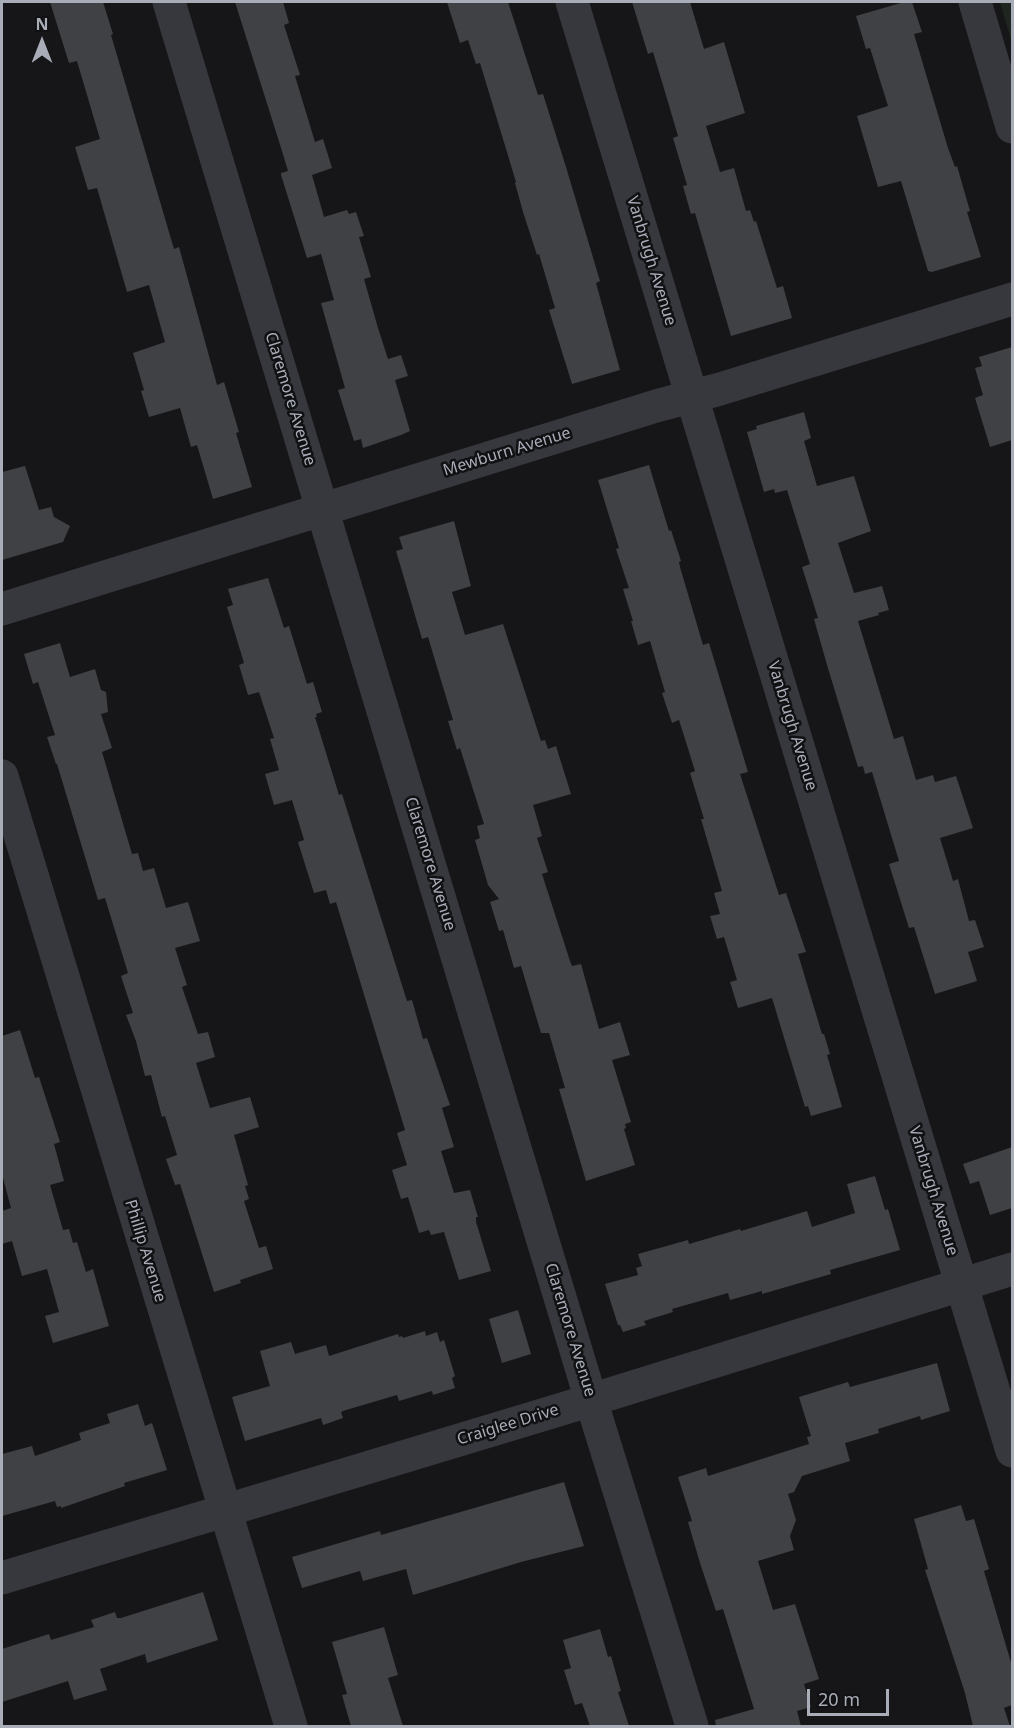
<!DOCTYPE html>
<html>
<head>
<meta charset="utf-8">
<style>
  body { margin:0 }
  #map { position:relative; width:1014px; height:1728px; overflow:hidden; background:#161618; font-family:"Noto Sans",sans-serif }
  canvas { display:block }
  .frame { position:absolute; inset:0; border:3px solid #a8adb8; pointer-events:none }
  .north { position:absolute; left:12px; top:12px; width:60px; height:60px; -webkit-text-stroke:4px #111113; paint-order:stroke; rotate:0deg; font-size:16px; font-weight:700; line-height:24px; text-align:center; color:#a8adb8 }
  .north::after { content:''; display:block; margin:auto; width:21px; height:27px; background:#a8adb8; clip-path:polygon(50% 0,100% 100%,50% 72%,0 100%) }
  .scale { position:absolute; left:807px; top:1689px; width:82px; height:27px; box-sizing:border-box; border:3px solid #a8adb8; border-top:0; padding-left:8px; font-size:18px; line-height:21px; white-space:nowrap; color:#a8adb8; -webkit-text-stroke:4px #111113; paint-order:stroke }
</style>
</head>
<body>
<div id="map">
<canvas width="1014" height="1728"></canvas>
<div class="frame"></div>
<div class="north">N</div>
<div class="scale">20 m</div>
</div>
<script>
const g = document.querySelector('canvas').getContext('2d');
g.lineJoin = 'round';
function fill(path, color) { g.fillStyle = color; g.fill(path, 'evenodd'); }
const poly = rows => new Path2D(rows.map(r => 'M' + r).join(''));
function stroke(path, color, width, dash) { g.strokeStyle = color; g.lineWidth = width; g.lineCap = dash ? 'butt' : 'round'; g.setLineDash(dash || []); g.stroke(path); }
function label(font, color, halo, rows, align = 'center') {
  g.font = font + ' "Noto Sans",sans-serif'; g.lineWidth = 5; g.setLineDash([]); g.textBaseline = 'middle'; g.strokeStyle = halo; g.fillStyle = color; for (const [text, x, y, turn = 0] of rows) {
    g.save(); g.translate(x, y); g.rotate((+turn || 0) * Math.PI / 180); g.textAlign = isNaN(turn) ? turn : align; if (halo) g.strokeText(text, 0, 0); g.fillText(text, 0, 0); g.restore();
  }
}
fill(poly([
  [1000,2,1012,2,1012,43]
]), '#1e261f');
fill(poly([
  [50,2,103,2,113,34,111,35,174,249,179,247,217,385,224,382,239,432,236,433,252,487,213,499,197,445,191,447,180,408,149,417,141,391,144,390,133,353,165,342,149,285,127,292,97,188,88,190,75,147,100,139,77,61,69,63],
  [235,2,283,2,289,23,284,25,300,75,295,76,315,142,323,139,332,168,312,175,324,217,347,210,349,214,356,212,364,236,359,237,371,277,364,279,378,328,388,359,401,355,408,376,395,380,410,431,401,435,363,448,361,439,354,441,338,390,345,388,321,303,334,300,321,254,307,258,281,175,281,173,288,171,282,151],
  [447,2,508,2,538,95,543,94,566,167,600,281,596,283,620,370,572,384,549,310,555,308,539,254,537,255,523,212,515,183,516,182,480,63,476,64,468,40,460,43],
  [632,2,690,2,704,49,724,42,745,113,706,126,720,172,734,168,746,211,750,210,754,222,756,221,777,288,783,286,792,318,731,336,695,213,691,214,683,186,687,185,673,138,678,136,668,102,653,52,648,54],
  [904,2,912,2,922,32,914,34,948,148,955,167,957,166,970,211,967,212,981,257,932,272,928,271,901,181,878,187,857,116,888,106,870,48,866,49,856,16],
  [1012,347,1012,440,990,447,975,398,983,395,975,368,982,366,979,357],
  [804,412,811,438,804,441,817,486,854,476,871,531,838,543,854,593,882,586,889,610,878,613,879,615,858,621,894,739,903,736,916,780,933,775,935,782,956,776,973,828,940,838,953,881,958,879,969,921,975,920,984,947,968,952,977,981,935,994,914,927,909,928,889,864,899,861,872,772,865,774,863,766,858,767,827,665,814,619,818,618,802,567,810,564,787,490,775,493,774,489,764,492,747,432,757,429,756,426],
  [649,465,669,531,671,530,681,561,679,562,680,567,703,645,709,643,748,772,740,774,779,895,786,893,806,952,798,954,822,1034,824,1034,830,1054,827,1055,842,1107,811,1116,808,1106,805,1107,772,998,738,1008,730,982,737,980,724,937,717,939,710,916,720,914,714,893,722,891,701,819,704,819,690,773,695,771,679,720,672,723,662,693,665,692,650,641,638,645,631,621,633,621,623,589,629,588,616,549,619,548,598,480],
  [25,466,39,510,51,507,54,517,70,526,63,542,2,560,2,472],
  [454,521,471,586,452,592,465,635,503,624,541,741,545,740,548,749,556,746,571,794,533,805,542,836,537,838,548,872,542,874,570,961,572,966,581,964,599,1029,620,1022,630,1055,612,1060,631,1122,625,1124,626,1128,624,1129,635,1165,586,1181,559,1089,565,1088,549,1033,541,1033,521,966,514,968,503,930,499,931,490,902,499,899,488,885,475,840,480,838,477,826,484,824,460,748,457,750,448,721,453,720,428,637,422,639,396,551,403,549,399,537],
  [268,578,284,628,289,626,307,684,313,682,322,712,316,714,317,717,315,717,339,795,342,794,407,1001,412,1000,423,1039,427,1038,450,1105,442,1108,454,1147,441,1151,454,1193,470,1190,478,1217,476,1217,476,1222,491,1271,459,1280,444,1232,431,1235,429,1230,419,1233,408,1197,401,1199,392,1170,407,1165,397,1133,405,1130,336,902,330,904,326,890,314,893,298,842,304,840,292,800,274,805,265,774,279,770,270,739,274,738,259,692,248,695,239,665,244,663,227,607,233,605,228,589],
  [60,643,70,677,95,669,101,690,106,692,108,712,101,714,112,748,102,752,132,854,138,853,143,871,154,868,166,908,188,902,200,941,175,948,187,985,182,987,198,1034,208,1032,215,1057,196,1063,210,1108,250,1097,259,1127,234,1135,248,1185,245,1186,249,1199,244,1201,259,1248,266,1246,273,1269,240,1280,241,1283,214,1292,180,1184,175,1185,166,1159,177,1155,165,1116,162,1117,151,1075,145,1076,136,1041,126,1015,133,1013,121,976,128,973,105,898,98,900,57,764,56,764,47,737,55,735,38,682,33,684,24,654],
  [20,1030,35,1078,39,1077,60,1142,54,1144,64,1181,50,1185,63,1230,69,1229,73,1243,77,1242,86,1272,93,1269,109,1326,53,1343,45,1316,59,1312,47,1269,22,1276,12,1241,2,1244,2,1211,11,1208,2,1174,2,1036],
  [1012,1147,1012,1208,990,1215,979,1181,970,1184,963,1164],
  [875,1176,885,1210,888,1209,900,1250,830,1270,831,1274,762,1294,762,1291,730,1300,728,1293,672,1309,673,1312,644,1321,646,1325,623,1332,620,1325,618,1325,605,1284,638,1275,636,1268,642,1266,638,1254,688,1240,689,1244,740,1229,741,1231,807,1211,812,1227,855,1213,847,1184],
  [518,1310,531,1354,502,1363,489,1319],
  [425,1331,426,1336,437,1332,440,1342,444,1340,455,1376,452,1378,455,1388,433,1395,432,1391,399,1401,397,1395,346,1410,341,1412,343,1418,323,1425,321,1418,245,1441,232,1397,270,1386,260,1351,291,1342,295,1354,326,1345,329,1356,398,1334,399,1337,402,1336,403,1338],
  [937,1363,950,1411,921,1420,920,1416,878,1429,879,1433,845,1443,850,1461,802,1476,794,1492,788,1494,796,1520,790,1536,794,1550,758,1561,773,1610,795,1604,819,1679,804,1684,811,1707,797,1711,801,1726,716,1726,715,1720,754,1709,723,1609,716,1611,700,1563,688,1522,692,1521,678,1477,706,1468,708,1476,809,1444,807,1437,811,1436,799,1397,848,1382,850,1387],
  [138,1404,145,1426,152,1423,167,1470,124,1483,125,1486,61,1508,61,1506,57,1507,55,1501,2,1516,2,1454,32,1446,35,1456,81,1440,79,1433,110,1423,107,1414],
  [564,1482,584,1546,521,1562,413,1595,406,1569,363,1581,360,1571,302,1588,292,1557,380,1531,381,1535],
  [961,1505,966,1521,974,1519,989,1569,984,1571,1012,1666,1012,1705,1004,1708,1010,1726,973,1726,965,1693,925,1570,928,1569,914,1519],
  [203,1592,218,1640,147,1663,145,1654,100,1669,107,1690,74,1700,68,1681,2,1702,2,1649,49,1634,51,1640,94,1627,91,1620,115,1612,117,1618,121,1618],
  [384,1627,398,1675,388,1678,403,1726,351,1726,342,1695,347,1694,332,1642],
  [600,1629,608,1657,611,1656,621,1691,618,1692,629,1726,590,1726,582,1703,575,1705,564,1670,571,1668,563,1640]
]), '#404145');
stroke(poly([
  [169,2,591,1400,692,1726],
  [572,2,1012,1451],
  [975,2,1012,127],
  [2,609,656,406,720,389,1012,299],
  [2,776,291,1726],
  [2,1578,562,1409,1012,1269]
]), '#37383d', 33);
label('16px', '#a8adb8', '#111113', [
  ["Vanbrugh Avenue",651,261,73],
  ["Claremore Avenue",290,399,73],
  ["Mewburn Avenue",507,452,-17],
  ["Vanbrugh Avenue",792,726,73],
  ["Claremore Avenue",430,864,73],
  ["Vanbrugh Avenue",933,1191,73],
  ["Phillip Avenue",145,1251,73],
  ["Claremore Avenue",570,1330,73],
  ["Craiglee Drive",508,1425,-17]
]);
</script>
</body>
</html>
